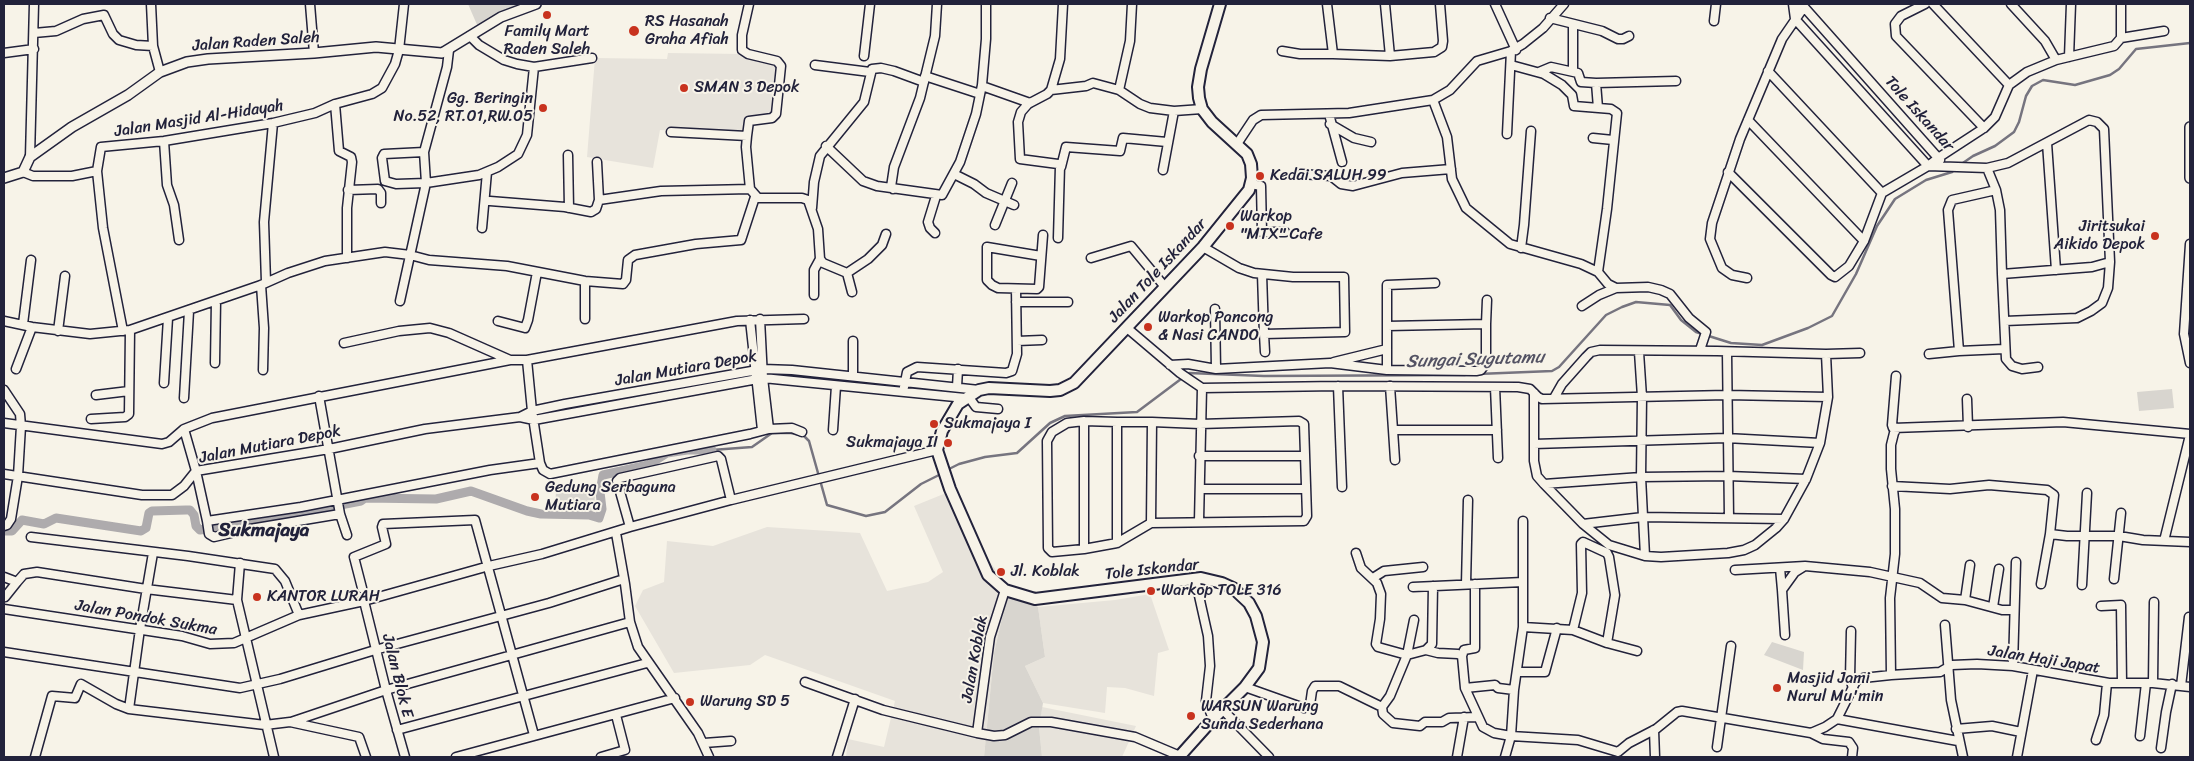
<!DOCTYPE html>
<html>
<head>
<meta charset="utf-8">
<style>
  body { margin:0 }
  #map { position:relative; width:2194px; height:761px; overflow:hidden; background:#f7f3e8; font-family:Sriracha,sans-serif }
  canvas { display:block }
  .frame { position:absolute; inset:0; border:5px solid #22223b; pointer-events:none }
</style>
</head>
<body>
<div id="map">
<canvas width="2194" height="761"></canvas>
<div class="frame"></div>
</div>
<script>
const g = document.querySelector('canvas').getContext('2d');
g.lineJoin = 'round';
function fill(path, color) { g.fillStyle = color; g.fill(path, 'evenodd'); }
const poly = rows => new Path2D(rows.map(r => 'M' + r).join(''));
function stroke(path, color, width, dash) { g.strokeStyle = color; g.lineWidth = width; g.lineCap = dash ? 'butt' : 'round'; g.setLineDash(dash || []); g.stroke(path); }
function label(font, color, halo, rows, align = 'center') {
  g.font = font + ' Sriracha,sans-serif'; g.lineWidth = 4; g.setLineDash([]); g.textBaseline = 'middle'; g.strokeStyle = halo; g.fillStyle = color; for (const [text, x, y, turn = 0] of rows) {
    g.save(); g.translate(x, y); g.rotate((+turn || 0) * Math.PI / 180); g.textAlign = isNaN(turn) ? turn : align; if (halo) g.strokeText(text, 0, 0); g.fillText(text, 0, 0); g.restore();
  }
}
fill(poly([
  [668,53,742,54,778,63,774,113,749,118,745,135,660,130,653,168,587,157,595,58,667,59],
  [951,491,990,562,1009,588,994,653,984,757,846,757,848,739,884,747,895,701,765,655,750,665,674,673,635,606,643,590,664,582,667,541,713,546,767,527,860,533,887,591,928,582,943,572,914,506],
  [1150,594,1169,650,1158,653,1154,696,1125,688,1107,687,1105,713,1043,703,1025,666,1045,657,1038,607,1115,600],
  [1042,707,1136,726,1122,757,1015,757,1016,756,1042,757,1039,727]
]), '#e7e3db');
fill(poly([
  [468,4,522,4,478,27],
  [2172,389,2174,408,2139,411,2137,392],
  [556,491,595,493,594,512,555,511],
  [1009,588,1038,607,1045,657,1025,666,1043,703,1039,727,1042,757,984,757,994,653],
  [1772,642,1804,652,1803,670,1764,655]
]), '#d8d5cf');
stroke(poly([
  [1960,165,1973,156,1995,146,2014,132,2019,122,2026,96,2032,86,2043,80,2075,85,2110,75,2119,69,2136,49,2190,43],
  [1478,374,1552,371,1559,367,1606,315,1622,307,1636,302,1670,305,1681,320,1696,332,1731,343,1762,345,1808,328,1832,316,1856,274,1877,226,1895,199,1926,180,1952,172,1955,169],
  [712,450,752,447,772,433,791,433,804,436,809,441,827,505,866,516,885,512,921,484,943,473],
  [947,470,959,464,985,457,1017,453,1050,423,1065,416,1137,412,1189,373,1264,376,1465,375]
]), '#76747f', 2.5);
stroke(poly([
  [4,531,12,531,22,520,44,524,56,518,141,531,146,528,149,513,152,511,186,510,190,510,194,515,196,526,200,530,278,517,361,501,365,498,436,499,471,491,527,511,541,514,589,515,599,518,602,509,600,492,603,475,648,465,667,453,687,450,712,450]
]), '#aeabad', 9);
const minor = poly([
  [151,4,153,46,160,72],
  [310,4,314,53],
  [1327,4,1333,54,1390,56,1385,4],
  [1495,4,1516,50],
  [1793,4,1795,19,1928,166,1987,168,2008,163,2089,120,2097,122,2104,129,2110,262,2092,267,2002,274,2006,359,2012,366,2022,369,2038,367],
  [1795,4,1804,7,1940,160],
  [1925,4,1901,16,1895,24,1896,36,1984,128],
  [1933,4,2009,85],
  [2011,4,2045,41,2056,60],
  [1550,18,1602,31,1618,39,1623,39,1629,36],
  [1714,21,1716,4],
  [34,33,56,31,83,19,104,15,113,34,119,40,136,45,153,46],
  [470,36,479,45,504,60,517,64,534,67,592,58],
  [2121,38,2121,4],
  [1282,51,1300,54,1333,54],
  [4,53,34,49],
  [864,56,870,4],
  [1390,56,1434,52,1442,47,1443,41,1440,4],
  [2069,57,2071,4],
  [815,65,870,72],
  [1511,65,1544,74,1562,85,1572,95,1574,106,1611,109,1617,113,1607,209,1598,272],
  [1573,71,1573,25],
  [1768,71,1882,193],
  [1539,72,1551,67,1578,73,1581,82,1596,83,1598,108],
  [925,76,980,94],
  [1596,83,1676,81],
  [982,86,1030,103],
  [1051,90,1086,86,1093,83,1119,90,1140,104,1150,108,1174,111,1202,109],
  [1119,90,1130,41,1132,4],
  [1433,100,1447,137,1452,179,1466,208,1510,244,1581,264,1598,272,1608,284,1616,288],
  [335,104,339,151,351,157,352,162,347,208,347,258],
  [1329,114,1342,162],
  [1748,120,1864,241],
  [1330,124,1354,138,1371,142],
  [671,132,747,136,746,147,750,189,758,198,802,198,808,200,818,229,820,259,823,263,847,273,852,292],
  [1507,134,1511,51],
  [747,136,749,121,772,118,776,114,781,66,777,61,748,54,742,50,742,35,749,4],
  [1593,138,1613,140],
  [164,141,167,185,174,205,179,240],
  [2047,143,2056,270],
  [1237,144,1253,120,1261,115,1349,113,1433,100,1450,90,1477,61,1511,51,1523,44,1543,28,1564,4],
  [826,146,863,181,877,186,942,195,960,162,976,114,982,85,986,39,986,4],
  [424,152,384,154,382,158,385,181,396,184,426,183,479,175,498,167,518,154,527,135,534,67],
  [568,155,569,208],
  [30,157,34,4],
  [597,162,599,200],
  [1061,167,1066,147,1120,151,1123,138,1167,142],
  [1987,168,1996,190,2000,210,2002,274],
  [1163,170,1174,111],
  [97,171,103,228,123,331],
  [23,172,33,176,72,176,97,171,101,147,164,141,273,123,315,113,335,104,372,94,382,88,395,64,399,50,404,4],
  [1728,172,1831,275,1835,277,1849,266,1864,241,1882,193],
  [954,174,974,184,986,193,1014,205],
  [1301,174,1331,176,1341,184,1353,186,1402,173,1451,169],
  [1251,184,1261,186,1262,232,1285,232],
  [893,189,891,187,894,167,920,98,927,69,935,36,937,4],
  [348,190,378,189,381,193,381,203],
  [1996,190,1952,200,1948,210,1959,351,2004,349],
  [1882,193,1928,166,1938,158,1984,128,1995,117,2009,85,2027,72,2056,60,2114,46,2121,38,2164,31],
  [490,201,565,207,591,212,596,209,599,200,661,191,750,189],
  [812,208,814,182,820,156,864,102,872,69,881,68,894,71,924,82],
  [995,225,1012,183],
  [482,228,487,172],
  [935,233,930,228,928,222,936,196],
  [1058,238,1060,166,1058,164,1020,159,1018,122,1021,112,1028,104,1047,94,1051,90,1060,59,1063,4],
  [2190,244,2184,334,2190,363],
  [1203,247,1239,268,1254,273,1293,277,1344,277,1345,332,1264,334,1262,274],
  [1521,248,1524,225,1531,131],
  [1041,256,987,247,987,280,992,285,998,288,1037,289,1039,287,1043,235],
  [1091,258,1131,246,1165,287],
  [847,273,868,259,882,245,886,234],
  [1747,278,1732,275,1722,268,1710,239,1712,223,1740,139,1782,39,1804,7],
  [266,282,264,222,273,123],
  [261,285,264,328,263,370],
  [814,295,814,270,820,259],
  [400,301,426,183,424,152,447,67,449,50],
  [1016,302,1068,302],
  [1582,306,1599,295,1616,288,1648,287,1661,290,1670,294,1689,318,1706,332,1700,350],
  [1215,309,1216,369,1330,363,1387,370,1476,371,1481,370,1486,363,1486,324,1387,326],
  [585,319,585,281],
  [760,319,763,378,769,429],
  [750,320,762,430],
  [4,321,32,327,90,334,130,330,261,285,288,273,325,261,385,252,410,255,429,260,507,266,585,281,623,284,626,280,628,260,635,255,696,244,741,240,755,197],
  [498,321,525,328,528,320,537,272],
  [2005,321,2077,318,2091,311,2102,303,2108,288,2110,262],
  [23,324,31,260],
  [1486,324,1487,300],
  [1127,328,1180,373,1202,388,1338,386,1518,387,1530,389,1538,397,1542,399,1727,395,1828,397],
  [58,331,65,276],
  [1264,334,1265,352],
  [1017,341,1042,340],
  [344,343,399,331,430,328,449,333,510,360,527,360,737,321,804,319],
  [1727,352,1729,518],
  [1929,354,1959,351],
  [527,360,532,411,540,463,543,470,550,474,750,434,769,429,792,428,802,432],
  [1334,362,1387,349],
  [215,363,216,301],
  [1170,365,1188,364,1216,369],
  [16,369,32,327],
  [1387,370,1387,285,1435,283],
  [853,376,853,341],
  [1896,376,1892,425,1893,428,2063,422,2190,434],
  [164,383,168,318],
  [1338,386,1342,487],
  [1390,386,1393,430,1497,430],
  [904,387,907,372,917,367,1006,373,1012,371,1017,354,1016,289],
  [957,387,958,369],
  [1495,387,1498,458],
  [4,390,20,414,21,426,18,476,11,519,7,525,4,526],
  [1534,393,1534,461,1537,476,1544,484,1641,477,1642,397,1639,352],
  [96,395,129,391],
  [319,396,340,514],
  [968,396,976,407,998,409],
  [184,398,189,311],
  [1554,398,1562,384,1586,357,1591,352,1600,350,1717,351,1826,354,1860,353],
  [1967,399,1968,427],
  [520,417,534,420,763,378,965,398],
  [91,419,125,417,129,414,130,330],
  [1084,421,1067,423,1052,432,1047,441,1048,548,1052,552,1084,549,1117,543,1151,523,1304,521,1307,516,1304,424,1299,421,1200,424,1152,422,1151,523],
  [4,423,162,444,169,442,184,429,212,418,510,360],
  [184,429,196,471,207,521,301,507,490,470,540,463],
  [833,430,836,386],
  [1393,430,1395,460],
  [1534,444,1726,438,1820,443,1828,397,1826,354],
  [1199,456,1305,456],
  [4,474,142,495,172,495,184,486,196,471,329,449,425,429,520,417,532,411,565,404,763,369,792,370,979,390],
  [1806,479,1728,476,1641,477,1645,556,1661,557,1728,553,1744,550,1755,545,1776,528,1784,519,1806,479,1820,443],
  [1544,484,1583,524,1643,517,1784,519],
  [1892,486,1950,489,1989,485,2047,490,2054,495,2050,534,2067,536,2119,536,2143,540,2190,542],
  [1200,489,1306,489],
  [207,521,209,534,214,537,244,530,340,514,347,535],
  [1199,521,1202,388],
  [1583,524,1609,545,1645,556],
  [630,527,617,481,620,478,718,456,721,459,731,500],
  [616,533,625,584,630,622,638,647,698,733,709,757],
  [31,537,188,556,275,569,285,581,299,615],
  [2164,541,2190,435],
  [1117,543,1117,422,1152,422],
  [1084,549,1084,421,1117,422],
  [153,553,140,629,129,709,265,725,290,722,359,737,366,757],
  [1356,553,1361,568,1377,583,1381,594,1380,619,1376,644,1378,647,1407,655,1414,620],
  [240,563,237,600,274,757],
  [1780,568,1782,590],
  [1735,570,1805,566,1870,572,1920,583,1942,598,1965,600,2002,610,2013,610],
  [4,577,17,582,24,574,37,572,146,589,237,600],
  [1195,578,1208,636,1210,666,1206,701,1213,719],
  [1373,578,1384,571,1423,567],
  [2114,579,2121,513],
  [1466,584,1468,500],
  [1475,584,1475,648,1464,650,1462,656,1465,688,1483,727,1494,733,1511,736,1514,690,1523,627,1523,521],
  [2041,584,2050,534],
  [2082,585,2087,493],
  [1433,586,1432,644,1426,650,1407,655,1390,696,1382,707,1383,714,1393,723,1420,726,1425,722,1442,722,1449,718,1477,717],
  [1413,587,1523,582],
  [362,588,354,557,386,544,382,527,383,524,475,520,534,735],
  [5,597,17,582],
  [1965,600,1970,565],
  [364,601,386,690,405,757],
  [2101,606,2121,605,2122,683],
  [1993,607,1999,569],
  [4,609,182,636,210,644,234,643,299,615,364,601,489,566,542,554,630,527,731,500,937,450],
  [1945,625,1951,700,1963,757],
  [1523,627,1573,630,1607,643,1637,651],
  [1573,630,1582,593,1581,544,1583,542,1607,553,1609,557,1615,595,1607,643],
  [1851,631,1850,679,1853,688],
  [1785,635,1782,590,1795,572,1803,567],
  [1426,650,1438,653,1458,654,1462,656],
  [4,652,240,688,280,679,375,650,549,603,624,579],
  [2013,666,2016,562],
  [1517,672,1545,672,1557,628],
  [1891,675,1890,598,1895,554,1895,509,1891,469,1891,445,1894,433,1897,428],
  [805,682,883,710,977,733,994,736,1005,735,1031,722,1051,722,1135,737,1180,756],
  [2153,683,2154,602],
  [2181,686,2189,617],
  [1245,687,1304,708,1310,705,1312,691,1315,686,1339,686,1382,707],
  [1465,688,1495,685,1498,688,1514,690],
  [1223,710,1269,757],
  [1837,719,1958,741],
  [291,722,386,690,630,622],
  [1956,729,1992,726,2021,732],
  [397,730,647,663],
  [1654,730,1655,757],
  [977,733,990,637,1005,590],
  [1811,733,1823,739,1849,742,1853,748,1852,757],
  [2140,736,2146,683],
  [2096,740,2104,715,2107,683],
  [704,743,731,741],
  [1717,747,1731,646],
  [2161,748,2166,712,2172,684],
  [1618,752,1629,743,1656,729,1677,712,1682,711,1811,733,1825,727,1837,719,1856,681,1863,678,1891,675,1940,672,1952,665,1977,664,2013,666,2109,683,2153,683,2190,687],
  [35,757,52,696,75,698,81,684,116,704,129,709],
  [456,757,675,698],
  [601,757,625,750,616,715],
  [837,757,855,699],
  [1457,757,1464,717],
  [1505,757,1511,736,1578,740,1618,752],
  [2017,757,2033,670]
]);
const tertiary = poly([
  [2190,127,2190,178],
  [4,178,23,172,30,157,72,127,128,95,160,72,187,62,208,59,314,53,376,47,442,53,501,17,536,4]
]);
const secondary = poly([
  [1179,757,1213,719,1245,687,1259,668,1263,642,1256,616,1249,603,1233,588,1222,583,1201,578,1035,599,1005,590,988,575,950,489,937,450,942,431,958,404,979,390,989,388,1050,391,1060,390,1074,383,1203,247,1249,190,1252,178,1251,164,1247,154,1212,122,1202,109,1199,98,1198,87,1201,69,1220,4]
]);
stroke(minor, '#22223b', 11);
stroke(tertiary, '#22223b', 12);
stroke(secondary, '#22223b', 14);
stroke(minor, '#f7f3e8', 8);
stroke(tertiary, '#f7f3e8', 9);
stroke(secondary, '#f7f3e8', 10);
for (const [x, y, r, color] of [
  [547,15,5,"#c8321e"],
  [634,31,6,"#c8321e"],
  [684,88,5,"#c8321e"],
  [543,108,5,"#c8321e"],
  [1260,176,5,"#c8321e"],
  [1230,226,5,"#c8321e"],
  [2155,236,5,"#c8321e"],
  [1148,327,5,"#c8321e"],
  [934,424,5,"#c8321e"],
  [948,443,5,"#c8321e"],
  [535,497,5,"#c8321e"],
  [1001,572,5,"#c8321e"],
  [1151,591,5,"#c8321e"],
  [257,597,5,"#c8321e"],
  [1777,688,5,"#c8321e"],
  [690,702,5,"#c8321e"],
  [1191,716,5,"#c8321e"]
]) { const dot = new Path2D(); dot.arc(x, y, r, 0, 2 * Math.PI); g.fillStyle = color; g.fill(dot); stroke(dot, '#f7f3e8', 2); }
label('16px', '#22223b', '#f7f3e8', [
  ["RS Hasanah",645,22],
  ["Graha Afiah",645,40],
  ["Family Mart",547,32,"center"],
  ["Raden Saleh",547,50,"center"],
  ["SMAN 3 Depok",694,88],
  ["Gg. Beringin",533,99,"right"],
  ["No.52, RT.01,RW.05",533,117,"right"],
  ["Kedai SALUH 99",1270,176],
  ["Warkop",1240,217],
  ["\"MTX\" Cafe",1240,235],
  ["Jiritsukai",2145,227,"right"],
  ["Aikido Depok",2145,245,"right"],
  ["Warkop Pancong",1158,318],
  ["& Nasi CANDO",1158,336],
  ["Sukmajaya I",944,424],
  ["Sukmajaya II",938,443,"right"],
  ["Gedung Serbaguna",545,488],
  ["Mutiara",545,506],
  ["Jl. Koblak",1011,572],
  ["Warkop TOLE 316",1161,591],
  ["KANTOR LURAH",267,597],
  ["Masjid Jami",1787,679],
  ["Nurul Mu'min",1787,697],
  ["Warung SD 5",700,702],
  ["WARSUN Warung",1201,707],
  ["Sunda Sederhana",1201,725]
], 'left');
label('16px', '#22223b', '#f7f3e8', [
  ["Jalan Raden Saleh",256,42,-4],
  ["Tole Iskandar",1919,114,48],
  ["Jalan Masjid Al-Hidayah",199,119,-9],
  ["Jalan Tole Iskandar",1158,271,-47],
  ["Jalan Mutiara Depok",686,369,-10],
  ["Jalan Mutiara Depok",270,445,-11],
  ["Tole Iskandar",1152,570,-6],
  ["Jalan Pondok Sukma",146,618,10],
  ["Jalan Koblak",975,659,-80],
  ["Jalan Haji Japat",2044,660,9],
  ["Jalan Blok E",397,676,76]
]);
label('italic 18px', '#535263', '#f7f3e8', [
  ["Sungai Sugutamu",1475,360,-2]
]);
label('bold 19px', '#22223b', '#f7f3e8', [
  ["Sukmajaya",264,531]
]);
</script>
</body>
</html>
